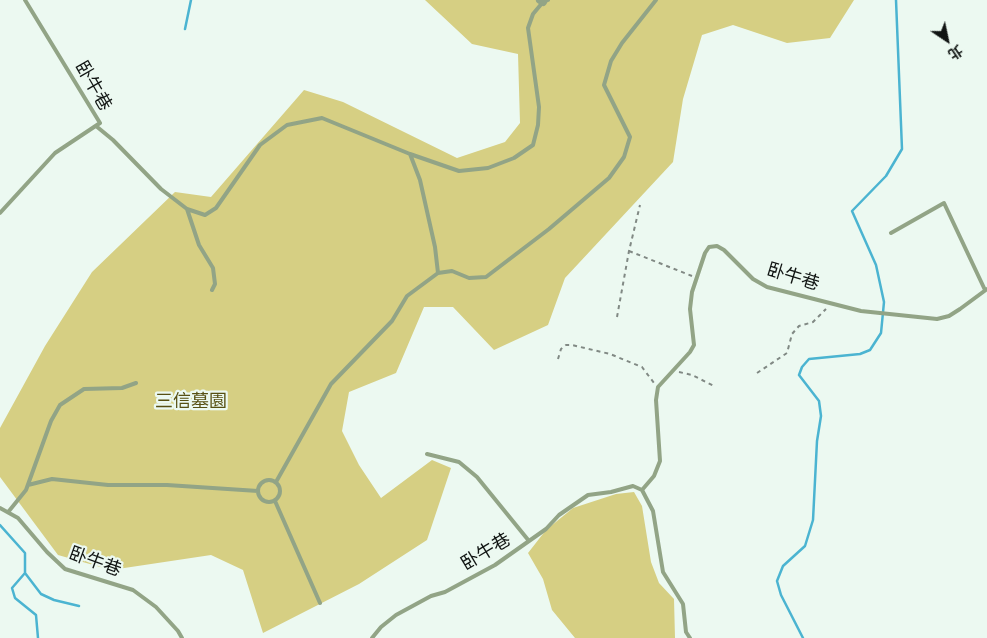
<!DOCTYPE html>
<html>
<head>
<meta charset="utf-8">
<style>
  body { margin:0 }
  #map { position:relative; width:987px; height:638px; overflow:hidden; background:#ecf9f1; font-family:"Work Sans","Noto Sans TC",sans-serif }
  canvas { display:block }
  .north { position:absolute; left:922px; top:15px; width:50px; height:50px; -webkit-text-stroke:4px #ecf9f1; paint-order:stroke; rotate:146deg; font-size:14px; font-weight:700; line-height:20px; text-align:center; color:#111513 }
  .north::after { content:''; display:block; margin:auto; width:18px; height:22px; background:#111513; clip-path:polygon(50% 0,100% 100%,50% 72%,0 100%) }
</style>
</head>
<body>
<div id="map">
<canvas width="987" height="638"></canvas>
<div class="north">北</div>
</div>
<script>
const g = document.querySelector('canvas').getContext('2d');
g.lineJoin = 'round';
function fill(path, color) { g.fillStyle = color; g.fill(path, 'evenodd'); }
const poly = rows => new Path2D(rows.map(r => 'M' + r).join(''));
function stroke(path, color, width, dash) { g.strokeStyle = color; g.lineWidth = width; g.lineCap = dash ? 'butt' : 'round'; g.setLineDash(dash || []); g.stroke(path); }
function label(font, color, halo, rows, align = 'center') {
  g.font = font + ' "Work Sans","Noto Sans TC",sans-serif'; g.lineWidth = 4.5; g.setLineDash([]); g.textBaseline = 'middle'; g.strokeStyle = halo; g.fillStyle = color; for (const [text, x, y, turn = 0] of rows) {
    g.save(); g.translate(x, y); g.rotate((+turn || 0) * Math.PI / 180); g.textAlign = isNaN(turn) ? turn : align; if (halo) g.strokeText(text, 0, 0); g.fillText(text, 0, 0); g.restore();
  }
}
fill(poly([
  [425,0,854,0,830,38,787,43,733,25,702,35,683,99,673,162,565,278,548,325,494,350,453,307,424,307,396,373,349,392,342,431,359,465,381,498,432,460,451,468,427,540,359,584,263,633,243,570,211,555,111,570,58,555,0,477,0,428,45,346,92,272,175,192,211,197,304,90,343,102,457,158,505,142,520,123,518,54,472,44],
  [634,492,642,506,651,562,659,583,674,599,675,638,575,638,552,610,543,579,528,553,546,530,573,508,616,494]
]), '#d6cf83');
stroke(poly([
  [185,29,191,0],
  [0,525,25,553,25,573,12,588,15,598,36,615,38,638],
  [25,573,41,594,54,600,79,606],
  [803,638,781,595,777,581,783,566,805,546,813,520,817,441,821,416,819,401,799,375,802,367,809,359,860,354,870,350,881,333,884,302,876,265,852,211,886,176,902,149,896,0]
]), '#4bb4d1', 2.5);
stroke(poly([
  [629,251,692,276],
  [617,317,629,251,640,205],
  [558,359,561,349,566,345,572,345,610,354,642,367,654,383],
  [679,372,692,375,714,386],
  [757,373,787,353,792,334,799,326,813,322,826,309]
]), '#818984', 2, [4, 4]);
stroke(poly([
  [96,126,113,140,161,189,187,209,199,245,213,268,215,284,212,290],
  [410,154,459,171,488,168,514,158,533,145,538,125,539,107,528,28,533,14,543,2,548,0],
  [187,209,205,215,216,208,260,145,287,125,322,118,410,154,420,180,435,247,438,273],
  [0,213,55,153,100,123,25,0],
  [891,233,944,203,985,290],
  [427,454,459,462,477,477,529,541],
  '258 491a11 11 0 1 1 22 0a11 11 0 1 1-22 0Z',
  [276,482,331,384,392,321,407,296,438,273,452,271,469,278,486,277,549,229,609,178,624,157,630,137,604,85,611,61,622,43,656,0],
  [28,485,52,479,108,485,167,485,258,491],
  [642,490,654,476,660,461,656,400,658,387,690,352,694,345,690,309,692,292,705,253,709,247,717,246,724,250,753,279,767,287,861,311,937,319,949,316,960,309,987,289],
  [275,501,320,603],
  [0,508,18,518,47,552,65,569,133,590,156,607,178,631,182,638],
  [9,511,26,490,51,421,60,405,84,389,122,388,136,383],
  [372,638,381,627,396,615,431,596,445,592,495,565,546,529,559,515,588,495,611,492,633,486,642,490,653,511,663,572,683,604,686,632,690,638]
]), '#92a486', 4);
stroke(poly([
  [540,0,543,2]
]), '#92a486', 8);
label('18px', '#111513', '#ecf9f1', [
  ["卧牛巷",93,86,60],
  ["卧牛巷",793,277,17],
  ["卧牛巷",486,552,-31],
  ["卧牛巷",95,562,20]
]);
label('18px', '#575012', '#ecf9f1', [
  ["三信墓園",191,402]
]);
</script>
</body>
</html>
